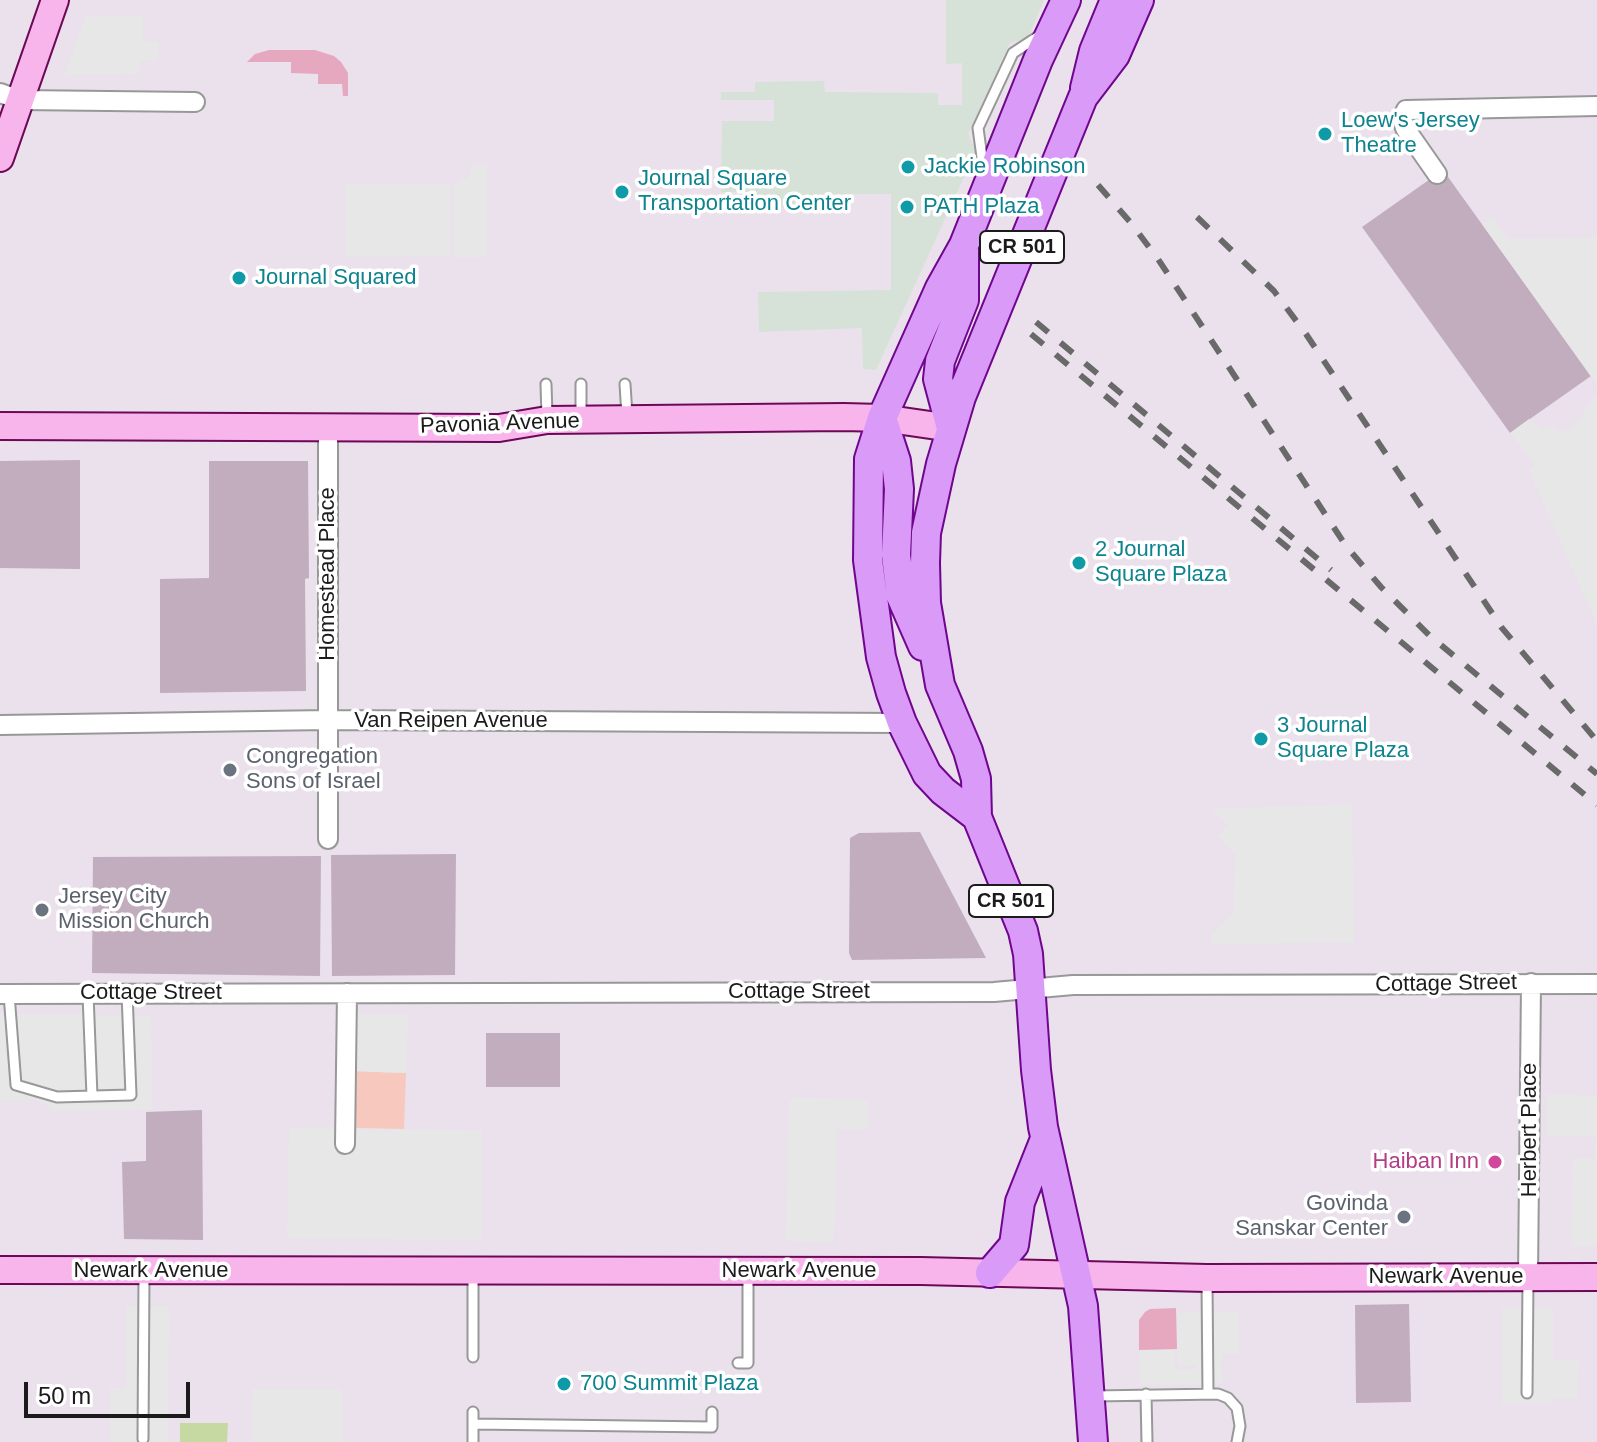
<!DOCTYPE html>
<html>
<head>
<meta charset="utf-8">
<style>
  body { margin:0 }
  #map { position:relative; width:1597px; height:1442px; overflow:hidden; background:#eae1ed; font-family:Helvetica,sans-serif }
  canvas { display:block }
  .scale { position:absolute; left:24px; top:1382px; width:166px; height:36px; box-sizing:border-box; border:4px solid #1b1b1b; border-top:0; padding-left:10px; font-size:24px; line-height:28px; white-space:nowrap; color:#1b1b1b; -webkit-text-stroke:6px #fff; paint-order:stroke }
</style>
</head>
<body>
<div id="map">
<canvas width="1597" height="1442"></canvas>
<div class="scale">50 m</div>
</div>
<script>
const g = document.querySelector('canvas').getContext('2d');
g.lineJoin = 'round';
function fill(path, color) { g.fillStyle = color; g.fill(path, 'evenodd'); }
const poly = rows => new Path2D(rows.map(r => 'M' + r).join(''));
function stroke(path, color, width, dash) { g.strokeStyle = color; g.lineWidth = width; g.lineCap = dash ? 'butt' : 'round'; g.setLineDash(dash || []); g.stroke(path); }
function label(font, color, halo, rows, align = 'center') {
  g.font = font + ' Helvetica,sans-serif'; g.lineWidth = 7; g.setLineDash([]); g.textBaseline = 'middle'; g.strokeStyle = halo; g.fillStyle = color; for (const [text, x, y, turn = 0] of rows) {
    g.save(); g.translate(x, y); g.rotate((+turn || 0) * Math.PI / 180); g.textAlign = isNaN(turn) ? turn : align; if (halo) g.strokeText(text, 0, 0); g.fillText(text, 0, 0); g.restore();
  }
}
fill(poly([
  [1443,170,1591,376,1510,433,1362,227],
  [80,460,80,569,0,568,0,461],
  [209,461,308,461,309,578,305,579,306,691,160,693,160,579,209,578],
  [920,832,986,958,852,960,849,953,850,838,859,833],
  [456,854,455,975,332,976,331,855],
  [321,856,320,976,92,973,93,857],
  [486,1033,560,1033,560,1087,486,1087],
  [202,1110,203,1240,124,1239,122,1162,146,1161,146,1112],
  [1409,1304,1411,1402,1356,1403,1355,1305]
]), '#c1adbe');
fill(poly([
  [269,50,315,50,334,56,341,62,348,73,348,96,343,96,342,84,318,84,318,74,291,73,291,62,247,62,255,54],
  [1176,1308,1177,1349,1139,1350,1139,1320,1145,1312,1150,1309]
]), '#e6a8bf');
fill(poly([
  [353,1071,406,1073,404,1129,353,1128]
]), '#f7c9be');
fill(poly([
  [87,15,143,16,143,41,159,42,158,60,139,60,140,74,64,75],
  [474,164,487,164,487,257,454,257,454,184,468,178],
  [346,184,451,184,451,256,346,257],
  [1494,218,1509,239,1597,238,1597,385,1482,224],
  [1597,393,1597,624,1529,470,1535,465,1510,433,1529,419,1543,429,1552,427,1561,432,1574,427],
  [1352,804,1354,942,1211,944,1211,935,1234,912,1235,854,1218,836,1229,826,1212,809],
  [0,1014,151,1016,152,1109,54,1111,38,1100,0,1100],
  [355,1014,408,1015,406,1073,353,1071],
  [1547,1094,1597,1096,1597,1246,1572,1246,1573,1159,1595,1159,1596,1137,1547,1136],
  [789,1098,868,1100,868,1129,837,1129,834,1242,786,1241],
  [289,1127,482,1131,482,1240,287,1238],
  [126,1307,169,1307,168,1442,110,1442,110,1388,126,1388],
  [1502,1308,1553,1309,1553,1359,1579,1360,1577,1398,1553,1399,1553,1403,1502,1404],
  [1238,1311,1239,1353,1221,1354,1222,1384,1140,1385,1139,1350,1174,1350,1175,1369,1195,1369,1195,1365,1178,1365,1177,1313],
  [253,1389,342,1389,343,1442,252,1442]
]), '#e7e7e7');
fill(poly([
  [946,0,1044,0,1028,38,1010,43,968,134,976,151,876,370,863,369,862,328,759,332,758,292,891,290,891,194,823,194,823,207,755,208,755,192,721,192,722,121,774,121,774,100,721,100,721,92,755,92,755,82,824,81,825,92,938,93,938,105,962,105,962,63,946,64]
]), '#d6e2d7');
fill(poly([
  [180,1423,228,1423,227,1442,180,1442]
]), '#c7d9a2');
const lane = poly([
  [984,172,978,128,1013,53,1042,34],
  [546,384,547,416],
  [581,384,581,416],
  [625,384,627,416],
  [9,994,16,1085,57,1097,131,1095,127,993],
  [88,994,92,1096],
  [1207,1282,1208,1394],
  [473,1357,473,1272],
  [738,1363,748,1363,748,1272],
  [1527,1393,1528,1280],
  [1146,1394,1147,1442],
  [1094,1396,1218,1394,1228,1398,1237,1408,1240,1426,1237,1442],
  [473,1412,473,1442],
  [473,1424,712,1427,712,1412],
  [143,1439,144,1274]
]);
const street = poly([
  [0,93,20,100,195,102],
  [1437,174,1405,128,1402,118,1406,110,1597,106],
  [0,725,327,720,902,723],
  [328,839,328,427],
  [0,994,994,992,1073,985,1597,984],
  [345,1144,347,993],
  [1528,1276,1531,983]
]);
const secondary = poly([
  [0,158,55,0],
  [0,426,499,428,547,420,844,417,882,418,951,428],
  [0,1270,921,1271,1207,1278,1597,1277]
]);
const primary = poly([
  [1085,88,1094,51,1115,0],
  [882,418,896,461,899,489,896,555,901,596,923,646],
  [951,428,938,379,940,361,964,300,964,250],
  [977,817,943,791,927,774,902,723,891,693,881,657,868,560,869,459,882,418,940,288,964,245,1038,60,1066,0],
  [990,1273,1014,1245,1020,1202,1045,1139],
  [1093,1442,1083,1306,1043,1127,1036,1070,1028,954,1023,931,977,817,976,779,968,751,940,685,926,603,925,563,926,533,941,464,961,397,1083,97,1115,55,1139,0]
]);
stroke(lane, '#989898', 13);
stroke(street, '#989898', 22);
stroke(secondary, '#6d0857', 30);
stroke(primary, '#70058e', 32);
stroke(lane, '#fff', 9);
stroke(street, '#fff', 18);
stroke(secondary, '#f7b5ec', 26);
stroke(primary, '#da9af8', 28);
stroke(poly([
  [1098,185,1131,223,1158,259,1346,546,1381,587,1430,636,1597,774],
  [1197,217,1274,291,1306,334,1502,628,1597,741],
  [1036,322,1331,570],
  [1031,334,1597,805]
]), '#696969', 6, [16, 16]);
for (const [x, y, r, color] of [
  [1325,134,8,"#0f9aa8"],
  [908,167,8,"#0f9aa8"],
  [622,192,8,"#0f9aa8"],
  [907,207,8,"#0f9aa8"],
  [239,278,8,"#0f9aa8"],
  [1079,563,8,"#0f9aa8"],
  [1261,739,8,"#0f9aa8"],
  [230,770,8,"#6b7280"],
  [42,910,8,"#6b7280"],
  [1495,1162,8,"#d1479c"],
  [1404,1217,8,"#6b7280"],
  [564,1384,8,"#0f9aa8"]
]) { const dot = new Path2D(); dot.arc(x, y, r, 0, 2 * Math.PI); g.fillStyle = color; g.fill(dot); stroke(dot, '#fff', 3); }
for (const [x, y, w] of [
  [1022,247,84],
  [1011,901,84]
]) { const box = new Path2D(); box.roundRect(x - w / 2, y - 16, w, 32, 6); g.fillStyle = '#fff'; g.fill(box); stroke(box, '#1b1b1b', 2); }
label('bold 20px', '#1b1b1b', null, [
  ["CR 501",1022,247],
  ["CR 501",1011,901]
]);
label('22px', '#0d838f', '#fff', [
  ["Loew's Jersey",1341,121],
  ["Theatre",1341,146],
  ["Jackie Robinson",924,167],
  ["Journal Square",638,179],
  ["Transportation Center",638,204],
  ["PATH Plaza",923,207],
  ["Journal Squared",255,278],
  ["2 Journal",1095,550],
  ["Square Plaza",1095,575],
  ["3 Journal",1277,726],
  ["Square Plaza",1277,751],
  ["700 Summit Plaza",580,1384]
], 'left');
label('22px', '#1b1b1b', '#fff', [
  ["Pavonia Avenue",500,424,-2],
  ["Homestead Place",328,574,-90],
  ["Van Reipen Avenue",451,721],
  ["Cottage Street",1446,984,-1],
  ["Cottage Street",799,992],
  ["Cottage Street",151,993],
  ["Herbert Place",1530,1130,-90],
  ["Newark Avenue",151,1271],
  ["Newark Avenue",799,1271],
  ["Newark Avenue",1446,1277]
]);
label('22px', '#5b616d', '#fff', [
  ["Congregation",246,757],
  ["Sons of Israel",246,782],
  ["Jersey City",58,897],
  ["Mission Church",58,922],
  ["Govinda",1388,1204,"right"],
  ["Sanskar Center",1388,1229,"right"]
], 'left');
label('22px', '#b23c85', '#fff', [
  ["Haiban Inn",1479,1162]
], 'right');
</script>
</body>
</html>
